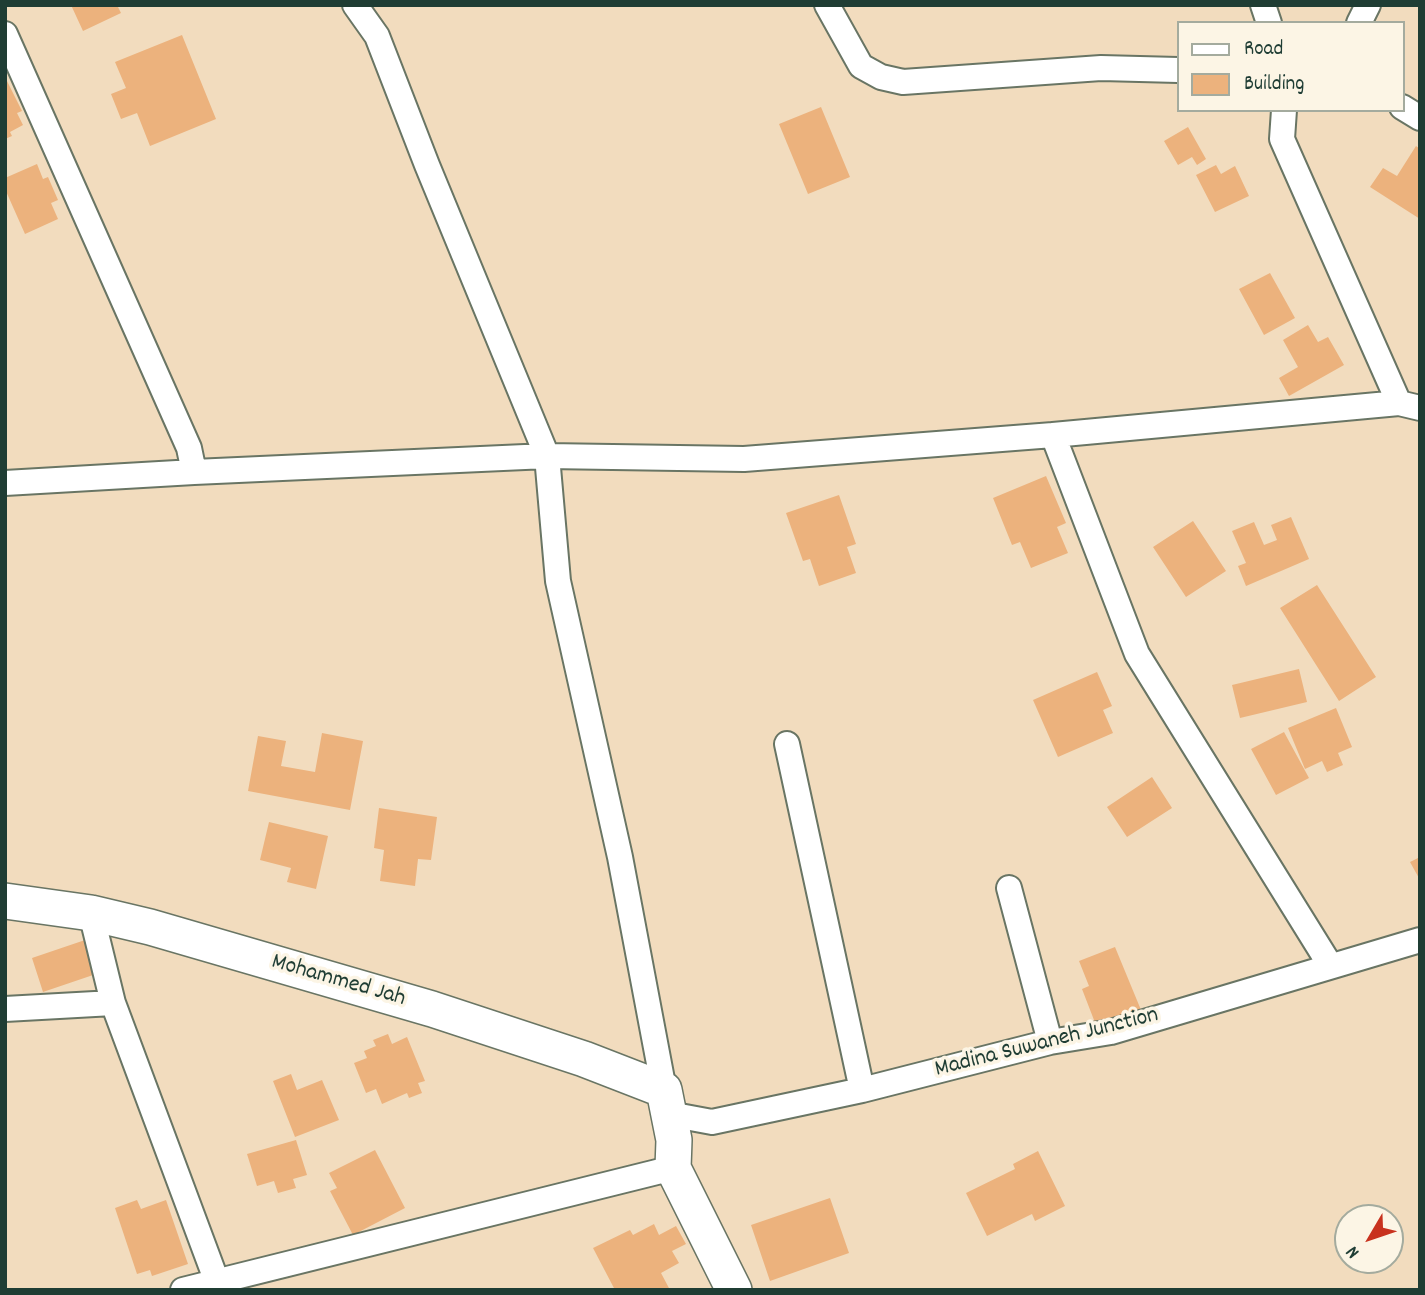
<!DOCTYPE html>
<html>
<head>
<meta charset="utf-8">
<style>
  body { margin:0 }
  #map { position:relative; width:1425px; height:1295px; overflow:hidden; background:#f2dcbe; font-family:Dekko,sans-serif }
  canvas { display:block }
  .frame { position:absolute; inset:0; border:7px solid #1f3d34; pointer-events:none }
  .legend { position:absolute; left:1177px; top:21px; width:228px; height:91px; box-sizing:border-box; background:#fcf5e5; border:2px solid #a4ab9e; margin:0; padding:9px 12px; list-style:none; font-size:21px; color:#1f3d34 }
  .legend li { display:flex; align-items:center; gap:14px; height:35px }
  .legend b { width:35px; border:2px solid #a4ab9e }
  .north { position:absolute; left:1334px; top:1204px; width:70px; height:70px; box-sizing:border-box; background:#fcf5e5; border:2px solid #a4ab9e; border-radius:50%; rotate:231deg; font-size:19px; font-weight:700; line-height:28px; text-align:center; color:#1f3d34 }
  .north::after { content:''; display:block; margin:auto; width:24px; height:32px; background:#c8321e; clip-path:polygon(50% 0,100% 100%,50% 72%,0 100%) }
</style>
</head>
<body>
<div id="map">
<canvas width="1425" height="1295"></canvas>
<div class="frame"></div>
<ul class="legend">
<li><b style="height:9px;background:#fff"></b>Road</li>
<li><b style="height:19px;background:#ecb27d"></b>Building</li>
</ul>
<div class="north">N</div>
</div>
<script>
const g = document.querySelector('canvas').getContext('2d');
g.lineJoin = 'round';
function fill(path, color) { g.fillStyle = color; g.fill(path, 'evenodd'); }
const poly = rows => new Path2D(rows.map(r => 'M' + r).join(''));
function stroke(path, color, width, dash) { g.strokeStyle = color; g.lineWidth = width; g.lineCap = dash ? 'butt' : 'round'; g.setLineDash(dash || []); g.stroke(path); }
function label(font, color, halo, rows, align = 'center') {
  g.font = font + ' Dekko,sans-serif'; g.lineWidth = 7; g.setLineDash([]); g.textBaseline = 'middle'; g.strokeStyle = halo; g.fillStyle = color; for (const [text, x, y, turn = 0] of rows) {
    g.save(); g.translate(x, y); g.rotate((+turn || 0) * Math.PI / 180); g.textAlign = isNaN(turn) ? turn : align; if (halo) g.strokeText(text, 0, 0); g.fillText(text, 0, 0); g.restore();
  }
}
fill(poly([
  [71,5,117,5,121,13,83,31],
  [182,35,216,119,150,146,137,113,121,119,111,94,126,88,115,62],
  [5,77,22,111,17,113,23,125,10,132,12,136,5,139],
  [821,107,850,177,808,194,779,124],
  [1188,127,1206,159,1197,165,1192,157,1178,165,1164,141],
  [1416,146,1420,149,1420,219,1370,187,1383,168,1397,176],
  [37,164,43,179,48,177,58,200,51,203,58,219,25,234,5,189,5,178],
  [1216,165,1221,174,1235,166,1249,196,1215,212,1196,175],
  [1270,273,1295,318,1264,335,1239,289],
  [1308,325,1318,342,1328,337,1344,365,1289,396,1279,378,1298,367,1283,340],
  [1046,476,1066,523,1057,527,1068,553,1031,568,1020,542,1012,545,993,498],
  [839,495,856,544,847,547,856,573,819,586,810,559,803,561,786,513],
  [1291,517,1309,559,1246,586,1238,566,1246,563,1232,531,1254,522,1264,545,1277,540,1271,525],
  [1193,521,1226,571,1186,597,1153,547],
  [1317,585,1376,677,1339,701,1280,608],
  [1299,669,1307,702,1240,718,1232,685],
  [1097,672,1112,706,1103,710,1113,733,1058,757,1033,700],
  [1336,708,1352,747,1338,753,1343,765,1327,772,1322,761,1305,769,1288,728],
  [1284,732,1309,778,1276,795,1251,749],
  [322,733,363,741,350,810,248,791,258,736,286,741,281,766,315,772],
  [1152,777,1172,808,1127,837,1107,807],
  [379,808,437,817,431,860,418,859,415,886,380,881,384,850,374,848],
  [269,822,328,836,316,889,287,882,291,868,260,860],
  [1420,857,1420,880,1410,862],
  [88,939,99,973,43,992,32,958],
  [1115,947,1141,1010,1099,1033,1082,989,1089,986,1079,961],
  [388,1034,392,1044,407,1037,425,1081,418,1083,422,1093,409,1098,407,1093,382,1104,376,1089,366,1093,354,1063,367,1058,364,1051,376,1046,373,1040],
  [291,1074,297,1090,322,1080,339,1120,295,1137,273,1081],
  [296,1140,307,1175,293,1179,296,1188,278,1193,274,1181,257,1186,247,1154],
  [375,1150,405,1208,353,1235,330,1191,337,1188,329,1173],
  [1038,1151,1065,1206,1035,1221,1032,1214,987,1236,966,1193,1015,1169,1013,1164],
  [830,1198,849,1253,770,1281,751,1225],
  [137,1200,141,1209,166,1200,188,1264,152,1276,150,1270,137,1274,115,1208],
  [654,1224,659,1235,676,1226,686,1244,672,1251,679,1263,661,1273,670,1290,615,1290,593,1248,630,1230,633,1235]
]), '#ecb27d');
const street = poly([
  [355,5,377,36,427,165,547,456,558,581,620,857,664,1090],
  [827,5,861,66,881,77,903,82,1101,68,1178,70],
  [1263,5,1269,23],
  [1359,23,1368,5],
  [5,34,189,448,194,472,5,483],
  [1402,107,1420,118],
  [1284,110,1282,139,1399,403,1420,408],
  [194,472,547,456,744,459,1053,435],
  [787,744,862,1090],
  [1009,888,1050,1042],
  [91,913,113,1003,217,1282],
  [1330,965,1137,654,1053,435,1399,403],
  [5,1009,113,1003],
  [669,1114,712,1122,862,1090,1050,1042,1111,1032,1420,940],
  [183,1290,673,1168]
]);
const secondary = poly([
  [5,901,91,913,150,927,432,1009,584,1059,664,1090,674,1140,673,1168,734,1290]
]);
stroke(street, '#697564', 28);
stroke(secondary, '#697564', 38);
stroke(street, '#fff', 24);
stroke(secondary, '#fff', 35);
label('24px', '#1f3d34', '#fcf5e5', [
  ["Mohammed Jah",338,982,16],
  ["Madina Suwaneh Junction",1047,1044,-14]
]);
</script>
</body>
</html>
